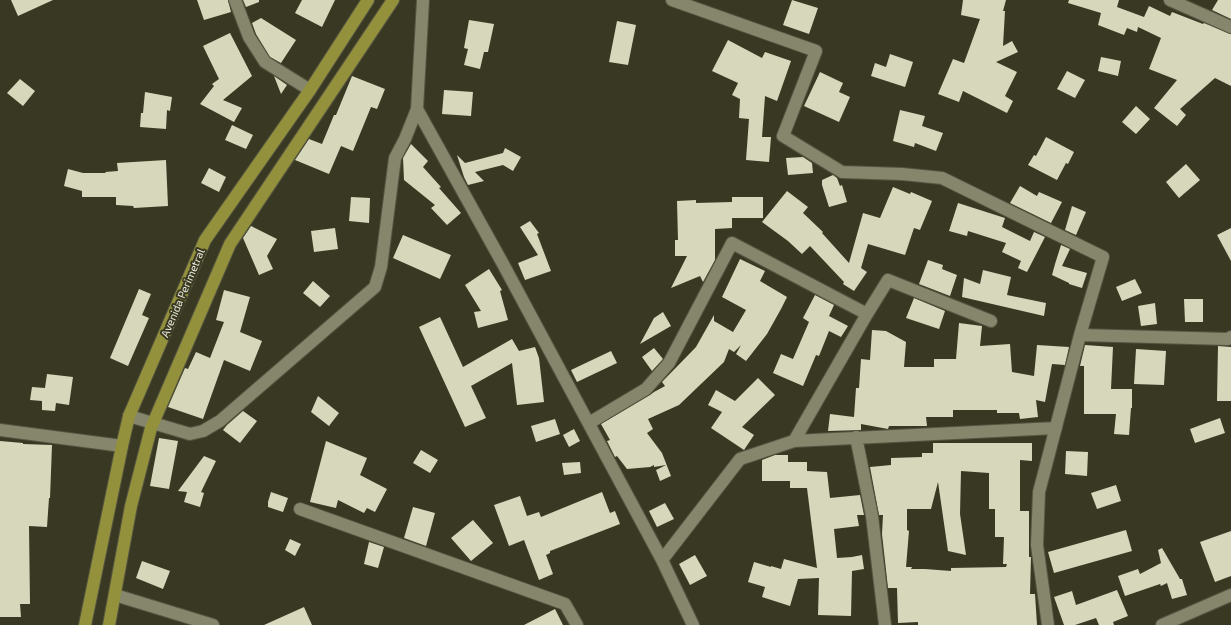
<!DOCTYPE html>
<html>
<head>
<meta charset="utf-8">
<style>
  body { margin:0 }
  canvas { display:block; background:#393822 }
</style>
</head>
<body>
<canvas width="1231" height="625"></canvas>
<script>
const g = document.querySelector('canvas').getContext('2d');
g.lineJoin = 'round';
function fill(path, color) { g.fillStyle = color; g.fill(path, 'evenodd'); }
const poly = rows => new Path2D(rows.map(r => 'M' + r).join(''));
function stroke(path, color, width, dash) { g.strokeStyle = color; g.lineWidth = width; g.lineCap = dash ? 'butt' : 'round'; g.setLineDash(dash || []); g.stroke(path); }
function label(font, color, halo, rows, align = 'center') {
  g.font = font + ' "Exo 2",sans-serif'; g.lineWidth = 4; g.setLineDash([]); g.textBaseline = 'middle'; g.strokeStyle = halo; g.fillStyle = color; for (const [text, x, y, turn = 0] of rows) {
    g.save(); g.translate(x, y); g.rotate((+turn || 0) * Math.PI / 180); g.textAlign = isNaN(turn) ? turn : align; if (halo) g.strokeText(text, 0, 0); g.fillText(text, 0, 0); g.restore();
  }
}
fill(poly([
  [11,0,53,0,18,16],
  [197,0,228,0,231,12,204,20],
  [243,0,259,0,259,2,246,7],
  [302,0,335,0,322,27,295,13],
  [792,0,818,8,809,34,783,25],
  [963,0,1006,0,1003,11,1005,11,1003,46,1012,41,1018,52,996,62,1017,72,1005,96,1013,101,1007,113,963,91,959,102,938,94,953,59,964,63,980,19,961,15],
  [1069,0,1119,0,1117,7,1144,17,1149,6,1170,16,1172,12,1203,24,1204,23,1231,34,1231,86,1215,78,1180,109,1186,115,1177,126,1154,108,1177,80,1149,69,1161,38,1138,27,1137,32,1127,28,1124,35,1098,25,1101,13,1068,3],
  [1218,0,1231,0,1231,19,1212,10],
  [261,18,296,40,281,63,270,57,256,34,252,23],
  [469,20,494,24,488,52,484,52,480,69,464,65,468,49,464,48],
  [617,21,636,25,628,65,609,62],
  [230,33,252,76,223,100,242,108,234,122,200,104,214,86,212,84,219,79,203,46],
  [728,40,762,58,765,52,791,61,777,101,765,96,762,137,771,137,769,162,746,160,749,119,739,118,740,99,732,95,738,83,712,71],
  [890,54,913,62,905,87,871,76,875,63,886,67],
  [1101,57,1121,61,1118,76,1098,71],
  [1067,71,1085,80,1075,98,1057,89],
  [820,72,843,83,839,92,850,97,839,122,804,106],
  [274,76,287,85,281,94],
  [352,76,385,89,377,109,371,107,353,151,341,146,329,174,295,160,309,139,322,144,334,115,336,115],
  [20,79,35,91,23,106,7,93],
  [444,90,473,92,471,116,442,114],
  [145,92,172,97,170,111,167,110,166,129,140,127,141,113,143,113],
  [1136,106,1150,119,1136,134,1122,122],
  [900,110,925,116,922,126,943,133,936,151,915,143,914,147,893,141],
  [232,125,253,135,246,149,225,140],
  [1046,137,1074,152,1068,164,1066,163,1057,180,1028,165,1034,155,1036,156],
  [411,144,428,161,423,167,441,187,439,188,461,213,447,225,431,208,435,205,404,180,403,158],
  [505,148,521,157,513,171,503,165,475,172,484,181,468,185,464,177,457,155,465,163,503,153],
  [803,157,812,163,813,173,788,175,786,158],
  [166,160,168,206,134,208,133,206,116,205,116,197,82,197,82,191,64,186,68,169,83,173,106,173,105,172,118,171,117,163],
  [1186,164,1200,180,1179,198,1166,182],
  [209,168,226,177,219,192,201,183],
  [833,175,837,178,840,186,842,185,847,202,829,207,822,185,822,180],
  [1020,186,1037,196,1039,192,1062,202,1051,223,1010,203],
  [893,187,910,194,911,192,932,201,920,230,914,228,905,255,868,244,861,268,867,272,854,291,843,284,844,282,810,246,802,254,788,241,762,222,787,191,808,207,803,213,823,232,822,233,849,263,863,213,880,218],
  [351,197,370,198,369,223,349,221],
  [732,197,763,197,763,218,732,218,732,228,715,229,715,260,703,282,700,276,671,288,687,256,675,256,675,240,678,240,677,201,696,200,696,203,732,202],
  [958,203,1005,218,1002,227,1030,241,1034,232,1045,237,1027,272,1018,268,1021,261,1002,252,1006,243,968,231,967,236,949,231],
  [1072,206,1086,212,1076,235,1065,230],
  [530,221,539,233,537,234,551,271,525,280,518,263,538,255,520,227],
  [251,226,277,239,267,256,273,269,259,275,243,238],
  [335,228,338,249,314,252,311,231],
  [1231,228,1231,261,1217,235],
  [403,235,451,255,440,279,393,258],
  [1061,245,1070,249,1062,266,1087,273,1082,288,1069,284,1069,283,1052,275,1055,264,1059,266,1055,264],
  [740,259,765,271,760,281,787,297,781,309,767,334,746,361,736,354,741,345,734,352,729,349,724,362,679,405,648,419,653,429,647,433,662,453,671,476,660,481,656,470,666,465,654,467,654,465,650,467,627,469,617,456,615,457,607,441,610,440,601,424,650,395,654,392,665,386,662,382,696,347,714,315,714,321,733,332,746,310,722,297],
  [928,260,943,265,942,269,957,275,950,296,919,284],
  [489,269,502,290,500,291,508,320,478,328,474,312,481,311,465,285],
  [983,270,1011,277,1007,295,1046,303,1044,316,962,297,964,278,980,284],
  [1135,279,1142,293,1122,301,1116,287],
  [313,281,330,296,320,307,303,293],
  [139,289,151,294,142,315,149,318,128,366,110,358],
  [224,290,250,297,240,332,262,341,250,371,224,360,203,419,168,407,185,368,188,369,196,352,210,358,224,322,216,320],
  [815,295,834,305,829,316,848,326,841,337,829,331,819,356,816,355,803,386,773,373,781,354,793,359,809,322,803,318],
  [914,298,945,311,939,329,906,318],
  [1184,299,1203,299,1203,322,1185,322],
  [1155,303,1157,324,1141,326,1138,306],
  [663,312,671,326,640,344,654,318],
  [440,317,463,367,512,339,519,351,535,347,539,358,544,402,517,405,512,363,471,386,486,418,465,427,419,327],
  [959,323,982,326,980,346,1010,344,1012,372,1034,376,1037,345,1069,347,1065,365,1052,364,1045,402,1036,400,1038,417,1020,419,1019,413,997,413,997,410,953,410,953,417,926,417,927,426,889,426,888,429,861,424,861,430,828,431,830,414,854,417,856,388,859,388,861,359,870,360,872,330,886,331,906,342,904,367,934,367,934,359,956,359],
  [1085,345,1113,347,1111,389,1132,389,1132,408,1131,408,1129,435,1114,434,1116,414,1084,414,1084,366,1080,366],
  [1218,346,1231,347,1231,401,1217,401],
  [654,348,663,359,652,371,642,357],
  [1136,349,1166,351,1164,385,1134,384],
  [611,351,617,363,577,382,571,370],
  [47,374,73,377,69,405,56,403,55,411,42,410,42,401,30,400,32,387,45,388],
  [758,378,775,395,742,427,754,435,744,450,711,428,722,412,708,405,716,390,735,401],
  [318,396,339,413,329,426,311,412],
  [243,411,257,421,240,443,223,430,227,425],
  [1220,418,1225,433,1195,443,1190,429],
  [555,419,560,434,536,442,531,426],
  [574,429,580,441,569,447,563,435],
  [159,438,178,441,169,489,150,486],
  [0,441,23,443,23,444,52,445,50,498,49,498,47,527,29,526,30,604,20,604,21,617,0,617],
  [326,441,367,458,360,475,387,489,375,512,367,508,364,513,338,500,336,508,310,502],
  [933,443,1032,443,1032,461,1020,460,1020,511,1029,511,1029,557,1031,557,1030,594,1035,594,1037,625,918,625,918,622,898,623,897,588,888,588,882,534,883,515,879,515,870,467,891,465,891,458,922,457,922,453,933,453],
  [961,471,989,473,989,509,995,509,995,537,1004,537,1003,564,1007,564,1006,567,951,568,951,571,925,569,911,569,912,567,906,567,909,531,907,530,907,509,931,509,938,482,948,551,966,555,960,514],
  [421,450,438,460,430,473,413,463],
  [1066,451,1088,452,1087,476,1065,474],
  [775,455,788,455,788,462,807,462,807,471,827,472,830,498,860,495,864,515,857,515,859,526,834,529,837,558,852,557,862,555,864,569,852,571,851,616,818,615,819,578,798,579,790,606,762,597,765,587,748,582,754,562,771,567,771,566,781,569,784,559,817,568,807,488,790,488,790,481,762,481,762,460],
  [204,456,216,461,201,492,204,493,200,507,184,502,187,492,178,491],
  [580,462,581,473,564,475,562,463],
  [1116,485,1121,501,1097,509,1091,493],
  [271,492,288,498,283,512,268,507,268,502],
  [602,492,610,513,615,511,620,524,550,551,550,553,546,555,553,574,539,580,524,540,509,546,494,505,520,496,527,516,539,512,541,517],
  [665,503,674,519,657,527,649,511],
  [413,507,435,513,426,546,404,538],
  [473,520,493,543,471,561,451,538],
  [1126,530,1132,551,1054,573,1048,552],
  [1231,531,1231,576,1215,582,1200,542],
  [290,539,301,544,295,556,285,550],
  [369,542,384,547,378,568,364,564],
  [1162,548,1180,579,1182,579,1187,595,1172,599,1167,583,1161,586,1160,584,1125,596,1118,576,1138,569,1140,574,1161,563,1158,550],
  [695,555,707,576,690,585,679,564],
  [142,561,170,571,163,589,136,578],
  [1117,590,1128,616,1113,622,1114,625,1099,625,1096,618,1075,625,1064,625,1054,597,1072,591,1076,605],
  [304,607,312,625,264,625],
  [555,609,563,625,524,625]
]), '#d7d7bc');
const minor = poly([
  [235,0,249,37,265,62,310,90],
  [423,0,417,109,503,264,662,560,693,625],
  [672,0,816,51,783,136,842,172,902,174,942,178,1103,257,1080,335,1039,492,1037,545,1048,625],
  [1170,0,1231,27],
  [1080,335,1228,339,1231,337],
  [129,416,190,434,203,431,220,421,375,287,381,267,395,158,405,139,417,109],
  [589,423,646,389,669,363,732,243,867,314],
  [0,430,122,446],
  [856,437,872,516,885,625],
  [794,441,867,314,888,280,991,321],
  [300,509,565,604,577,625],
  [662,560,740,459,794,441,1056,428],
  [115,595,213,625],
  [1162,625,1231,595]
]);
const major = poly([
  [85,625,122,446,129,416,205,240,310,90,368,0],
  [109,625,131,506,151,428,230,244,393,0]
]);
stroke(minor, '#545440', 14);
stroke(major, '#545440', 14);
stroke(minor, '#86866d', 12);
stroke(major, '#93913c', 12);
label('11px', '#e9e9db', '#393822', [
  ["Avenida Perimetral",183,293,-67]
]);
</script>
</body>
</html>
